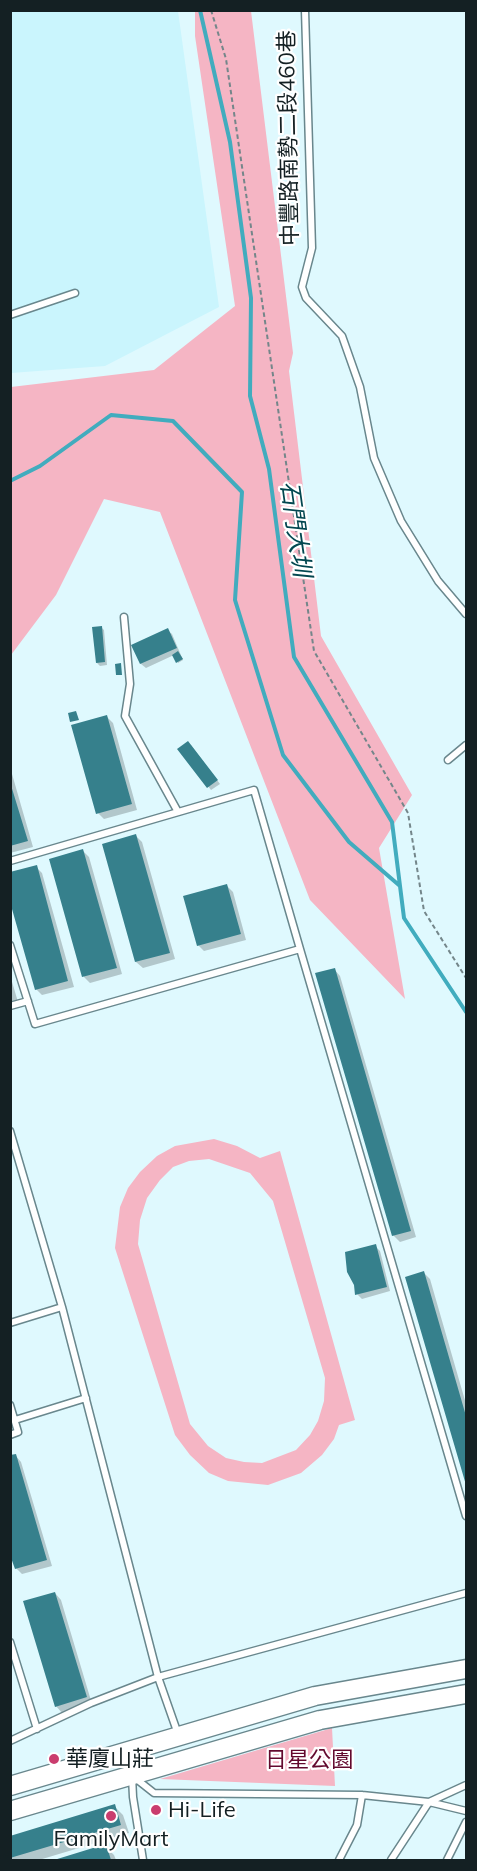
<!DOCTYPE html>
<html>
<head>
<meta charset="utf-8">
<style>
  body { margin:0 }
  #map { position:relative; width:477px; height:1871px; overflow:hidden; background:#dff9fe; font-family:Mulish,sans-serif }
  canvas { display:block }
  .frame { position:absolute; inset:0; border:12px solid #142023; pointer-events:none }
</style>
</head>
<body>
<div id="map">
<canvas width="477" height="1871"></canvas>
<div class="frame"></div>
</div>
<script>
const g = document.querySelector('canvas').getContext('2d');
g.lineJoin = 'round';
function fill(path, color) { g.fillStyle = color; g.fill(path, 'evenodd'); }
const poly = rows => new Path2D(rows.map(r => 'M' + r).join(''));
function stroke(path, color, width, dash) { g.strokeStyle = color; g.lineWidth = width; g.lineCap = dash ? 'butt' : 'round'; g.setLineDash(dash || []); g.stroke(path); }
function label(font, color, halo, rows, align = 'center') {
  g.font = font + ' Mulish,"Noto Sans TC",sans-serif'; g.lineWidth = 4.5; g.setLineDash([]); g.textBaseline = 'middle'; g.strokeStyle = halo; g.fillStyle = color; for (const [text, x, y, turn = 0] of rows) {
    g.save(); g.translate(x, y); g.rotate((+turn || 0) * Math.PI / 180); g.textAlign = isNaN(turn) ? turn : align; if (halo) g.strokeText(text, 0, 0); g.fillText(text, 0, 0); g.restore();
  }
}
fill(poly([
  [11,11,178,11,219,307,105,366,11,373]
]), '#caf5fd');
fill(poly([
  [195,11,251,11,293,353,289,371,321,636,412,795,379,848,405,999,310,900,160,512,104,499,56,595,11,655,11,387,154,370,235,306,195,36],
  [214,1139,237,1146,260,1158,280,1151,355,1420,339,1425,334,1439,322,1455,301,1473,268,1485,228,1481,209,1473,190,1455,175,1435,115,1248,120,1207,128,1188,140,1172,157,1156,175,1146],
  [209,1159,250,1173,273,1201,325,1378,324,1401,318,1421,310,1435,296,1450,262,1463,244,1462,226,1458,208,1446,190,1424,138,1244,140,1220,147,1198,160,1180,173,1167,189,1161],
  [332,1728,335,1786,160,1779]
]), '#f5b5c4');
fill(poly([
  [101,627,104,630,107,665,100,666,97,663],
  [167,630,172,634,183,660,178,663,174,655,146,668,141,664,133,645],
  [107,717,113,723,137,810,104,819,98,813],
  [191,745,220,784,211,790,179,749],
  [10,767,33,847,10,853],
  [136,836,142,842,175,959,143,968,136,962,104,845],
  [83,851,89,857,122,974,90,983,84,977,51,860],
  [36,867,42,873,74,987,42,995,36,989],
  [227,886,233,892,246,940,204,951,198,945],
  [334,969,340,976,416,1237,400,1242,393,1235],
  [10,975,18,1002,10,1004],
  [375,1246,380,1251,390,1291,362,1299,357,1294,355,1284],
  [424,1273,430,1279,466,1404,466,1481,407,1278],
  [15,1455,21,1462,52,1566,22,1574,16,1568],
  [55,1593,61,1600,92,1704,62,1713,56,1706],
  [114,1806,123,1815,129,1833,39,1860,10,1860,10,1837],
  [105,1846,114,1855,116,1860,57,1860]
]), '#0003');
stroke(poly([
  [200,10,230,142,251,298,250,396,269,469,294,657,392,822,404,918,466,1012],
  [10,481,40,466,111,415,173,421,242,492,235,600,283,755,349,842,400,886]
]), '#41acbe', 4);
fill(poly([
  [102,626,105,662,96,663,92,627],
  [168,628,177,648,140,664,131,645],
  [178,651,183,659,176,663,172,655],
  [121,663,122,675,116,675,115,664],
  [76,711,79,720,70,722,68,713],
  [107,715,132,804,96,814,71,725],
  [188,741,218,780,207,788,177,749],
  [10,782,28,841,10,846],
  [136,834,170,953,135,962,102,844],
  [83,849,117,968,82,977,49,859],
  [37,865,68,981,35,990,10,902,10,872],
  [227,884,241,934,197,946,183,896],
  [335,968,411,1231,392,1236,315,973],
  [376,1244,387,1287,355,1295,354,1285,347,1272,345,1252],
  [424,1271,466,1416,466,1485,405,1277],
  [16,1454,47,1560,15,1569,10,1555,10,1455],
  [55,1592,87,1697,55,1707,23,1601],
  [115,1804,121,1825,10,1858,10,1836],
  [106,1844,111,1860,54,1860]
]), '#36808c');
const service = poly([
  [305,10,312,248,302,287,306,298,342,336,360,387,374,458,401,521,438,581,466,614],
  [10,315,75,293],
  [124,617,130,684,125,716,178,812],
  [448,760,466,745],
  [10,861,254,790,300,949,35,1024,10,945],
  [300,949,466,1516],
  [10,1006,28,1001],
  [10,1131,62,1307,158,1677,466,1593],
  [10,1323,62,1307],
  [10,1405,18,1432,10,1435],
  [15,1420,86,1398],
  [10,1642,37,1729],
  [10,1741,91,1703,158,1677,178,1734],
  [124,1753,132,1776,133,1797,143,1860],
  [135,1778,154,1793,362,1795,429,1802,466,1811],
  [339,1860,357,1825,362,1795],
  [391,1860,429,1802,466,1785],
  [447,1860,466,1822]
]);
const secondary = poly([
  [10,1786,315,1696,466,1669],
  [10,1811,320,1720,466,1694]
]);
stroke(service, '#69878d', 9);
stroke(secondary, '#69878d', 21);
stroke(poly([
  [211,10,226,59,314,651,408,813,424,911,466,978]
]), '#74868a', 2, [4.5, 3]);
stroke(service, '#fff', 6);
stroke(secondary, '#fff', 18);
for (const [x, y, r, color] of [
  [54,1759,6,"#ca3d6e"],
  [156,1810,6,"#ca3d6e"],
  [111,1816,6,"#ca3d6e"]
]) { const dot = new Path2D(); dot.arc(x, y, r, 0, 2 * Math.PI); g.fillStyle = color; g.fill(dot); stroke(dot, '#fff', 2); }
label('22px', '#142023', '#fff', [
  ["中豐路南勢二段460巷",289,138,-91]
]);
label('22px', '#142023', '#fff', [
  ["華廈山莊",66,1759],
  ["Hi-Life",168,1810],
  ["FamilyMart",111,1839,"center"]
], 'left');
label('22px', '#63092e', '#fff', [
  ["日星公園",309,1760]
]);
label('italic 24px', '#034750', '#fff', [
  ["石門大圳",295,529,82]
]);
</script>
</body>
</html>
